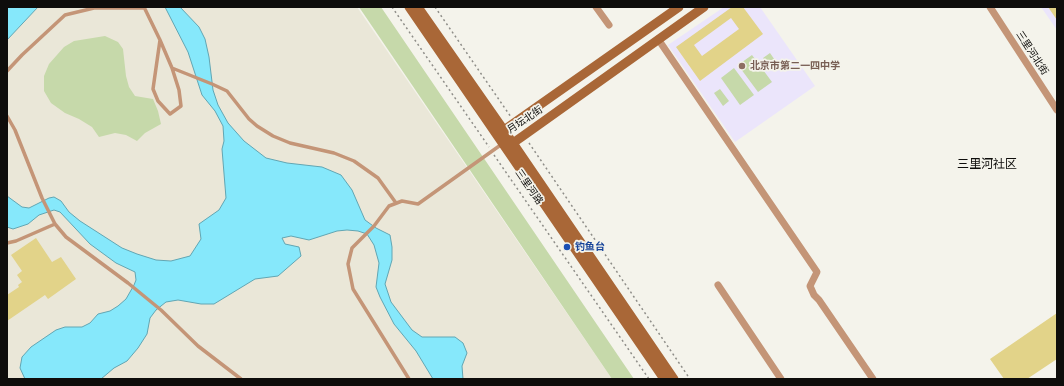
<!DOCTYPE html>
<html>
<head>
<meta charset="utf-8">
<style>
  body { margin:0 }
  #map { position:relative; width:1064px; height:386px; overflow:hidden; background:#f4f3eb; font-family:Montserrat,sans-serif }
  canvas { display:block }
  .frame { position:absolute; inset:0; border:8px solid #0e0d0b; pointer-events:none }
</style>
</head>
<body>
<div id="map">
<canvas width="1064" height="386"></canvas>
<div class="frame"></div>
</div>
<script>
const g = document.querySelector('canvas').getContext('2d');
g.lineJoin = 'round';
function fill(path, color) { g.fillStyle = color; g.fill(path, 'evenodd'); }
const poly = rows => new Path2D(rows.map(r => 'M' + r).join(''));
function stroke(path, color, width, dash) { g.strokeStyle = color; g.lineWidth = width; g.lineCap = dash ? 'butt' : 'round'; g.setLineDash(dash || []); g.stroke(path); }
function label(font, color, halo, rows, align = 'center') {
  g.font = font + ' Montserrat,"Noto Sans SC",sans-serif'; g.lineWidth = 3.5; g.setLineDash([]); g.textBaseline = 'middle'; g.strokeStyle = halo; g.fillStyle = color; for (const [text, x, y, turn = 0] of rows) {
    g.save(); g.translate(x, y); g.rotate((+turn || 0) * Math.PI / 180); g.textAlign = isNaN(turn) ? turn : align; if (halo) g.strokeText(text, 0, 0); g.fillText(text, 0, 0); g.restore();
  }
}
fill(poly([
  [7,7,357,7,612,379,9,379,7,377]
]), '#eae7d8');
fill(poly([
  [724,7,760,7,815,86,735,142,668,45],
  [1041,7,1057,7,1057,30]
]), '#ebe5fb');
fill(poly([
  [359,7,381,7,634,379,612,379],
  [105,36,118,42,123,49,126,76,129,87,135,96,153,99,158,111,161,124,145,133,137,141,126,135,115,133,99,137,92,127,79,119,65,113,51,103,44,91,44,76,49,64,64,47,74,41],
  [770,53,779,66,773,70,763,58],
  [752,55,772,82,758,92,738,65],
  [734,68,754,95,740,105,721,78],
  [720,89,729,101,723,106,714,93]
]), '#c6d9aa');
const water = poly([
  [7,7,38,7,7,40,7,7],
  [165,7,180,7,199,27,205,39,209,57,213,90,218,105,228,123,244,141,266,158,287,163,322,167,341,175,352,190,365,220,376,228,390,235,392,247,392,260,385,284,391,302,412,330,422,337,455,337,463,343,467,353,462,366,463,379,433,379,416,351,394,324,380,297,376,287,379,263,374,245,367,234,358,231,347,230,337,231,309,240,291,236,282,238,285,244,299,247,301,256,278,276,255,279,214,304,201,304,178,300,166,302,156,310,150,318,147,334,138,348,127,361,114,368,101,379,25,379,20,368,22,357,31,347,56,330,65,327,82,327,90,323,98,314,110,311,118,306,126,299,134,285,136,280,135,272,116,263,90,244,60,212,54,210,39,215,28,224,13,229,7,227,7,196,22,207,29,208,49,198,54,197,61,201,69,212,80,221,122,248,137,254,156,260,171,261,190,256,201,239,199,224,219,210,226,198,222,149,224,141,223,126,215,111,202,95,188,52,165,7]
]);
fill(water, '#86e8fb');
stroke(water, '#62a6b3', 1);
fill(poly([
  [732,7,743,7,763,34,700,81,676,47],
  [731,18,739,29,702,56,694,45],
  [1048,7,1057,7,1057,20],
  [36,238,52,262,61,257,76,279,48,299,45,295,7,321,7,295,19,287,18,285,22,282,17,275,22,271,11,255],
  [1057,313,1057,359,1027,379,1004,379,990,359]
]), '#e2d389');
stroke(poly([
  [392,7,489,147],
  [435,7,511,117],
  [529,143,690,379],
  [494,155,649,379]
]), '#8e8d88', 1.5, [2, 3]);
stroke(poly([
  [144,7,160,40,172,68,179,90,181,106,170,114,158,101,153,89,160,40],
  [172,68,212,84,227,91,249,119,257,126,273,136,290,143,334,153,354,161,378,178,396,203],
  [7,71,22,55,65,15,94,8,144,8],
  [7,116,15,130,42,198,55,224,66,237,128,283,161,310,198,346,241,379],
  [7,243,16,241,55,224],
  [409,379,353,289,348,264,352,248,374,226,389,206,402,201,418,204,502,144]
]), '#c49577', 3.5);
stroke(poly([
  [596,7,609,25],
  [990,7,1057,110],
  [658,39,817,272,810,286,814,295,819,300,873,379],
  [718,285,781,379]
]), '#c49577', 7);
stroke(poly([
  [409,7,664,379],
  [418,7,513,143,674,379],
  [504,130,679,7],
  [507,143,513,143,523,136,704,7]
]), '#a96737', 9);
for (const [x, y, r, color] of [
  [742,66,4,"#8d6e63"],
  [567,247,4,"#1a4fb4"]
]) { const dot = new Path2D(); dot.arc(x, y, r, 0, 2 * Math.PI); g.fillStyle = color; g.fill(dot); stroke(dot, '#f4f3eb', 1.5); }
label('10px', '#0e0d0b', '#f4f3eb', [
  ["三里河北街",1032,53,57],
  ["月坛北街",525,120,-34],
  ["三里河路",529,187,55]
]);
label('bold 10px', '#785e54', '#f4f3eb', [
  ["北京市第二一四中学",750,66]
], 'left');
label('bold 10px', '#164399', '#f4f3eb', [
  ["钓鱼台",575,247]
], 'left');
label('12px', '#0e0d0b', '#f4f3eb', [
  ["三里河社区",987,164]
]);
</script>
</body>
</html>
